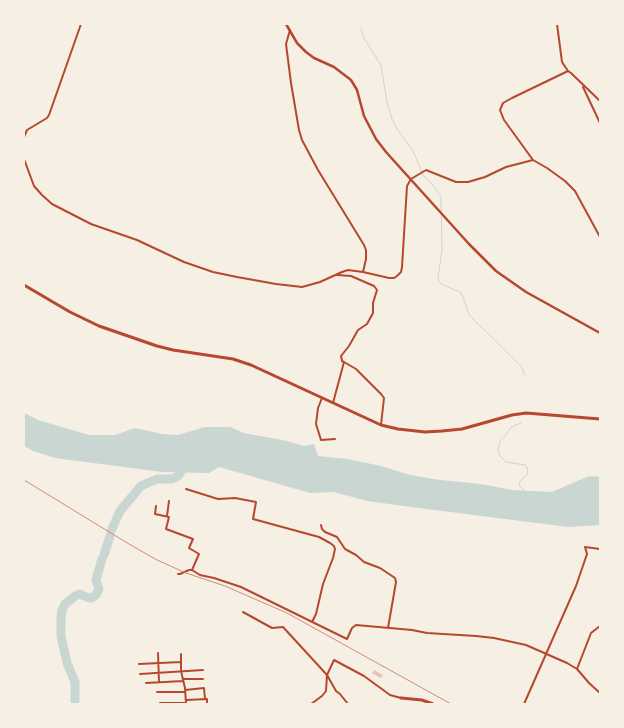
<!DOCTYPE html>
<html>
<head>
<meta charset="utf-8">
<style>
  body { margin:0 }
  #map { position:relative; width:624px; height:728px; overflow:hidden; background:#f6efe4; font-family:"Roboto Serif",serif }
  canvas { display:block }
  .frame { position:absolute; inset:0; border:25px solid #f6efe4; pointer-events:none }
</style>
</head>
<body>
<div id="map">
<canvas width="624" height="728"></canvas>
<div class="frame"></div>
</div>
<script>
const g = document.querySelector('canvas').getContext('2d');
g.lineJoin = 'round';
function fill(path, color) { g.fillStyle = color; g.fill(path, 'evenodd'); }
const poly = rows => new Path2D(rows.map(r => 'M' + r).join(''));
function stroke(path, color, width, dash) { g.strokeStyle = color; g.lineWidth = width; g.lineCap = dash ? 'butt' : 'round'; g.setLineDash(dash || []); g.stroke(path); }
fill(poly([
  [24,413,38,420,89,435,115,435,135,428,162,434,178,435,205,427,230,427,244,433,287,441,304,446,314,444,318,456,348,459,381,466,410,475,440,480,481,484,512,490,552,492,589,476,600,477,600,525,568,527,411,507,367,501,334,492,310,493,219,467,209,473,162,472,55,458,33,451,24,446]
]), '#c9d6d2');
stroke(poly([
  [361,28,364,38,381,65,387,102,392,119,397,129,413,151,423,175,432,184,441,197,442,249,438,279,441,284,460,292,463,297,469,315,521,366,525,375],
  [521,423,511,427,505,436,500,441,498,451,500,456,506,462,525,465,528,469,527,475,520,481,519,485,524,490]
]), '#c9d6d2', 1);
stroke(poly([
  [111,531,120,511,141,486,157,479,172,479,178,476,187,462],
  [104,555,110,536],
  [75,704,75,682,67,663,61,636,61,618,62,610,65,604,75,596,80,594,89,598,92,598,96,595,99,589,96,580,102,559]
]), '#c9d6d2', 9);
fill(poly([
  [374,670,383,675,381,678,372,673]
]), '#e6c5b7');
stroke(poly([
  [557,24,562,62,568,71,571,73,600,101],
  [290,30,286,44,291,83,299,130,302,140,318,170,364,245,366,250,366,259,363,272],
  [568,71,512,98,503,103,500,110,504,120,533,160,547,168,565,181,575,191,600,237],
  [583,87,600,123],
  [24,137,27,130,47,118,49,115,81,24],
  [24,159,34,186,42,195,52,204,91,224,137,240,184,262,213,272,237,277,276,284,302,287,320,282,342,272,348,270,363,272,389,278,394,278,397,276,401,272,402,267,407,186,411,179,426,170,456,182,468,182,485,177,506,167,533,160],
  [344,362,356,369,381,394,384,398,381,425],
  [322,398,318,408,316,424,321,440,335,439],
  [333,403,344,362,342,361,341,356,349,346,358,330,367,324,373,313,373,303,377,290,374,286,351,276,337,275],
  [186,489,218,499,235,498,256,502,253,519,319,537,330,543,334,546,335,549,333,558,323,584,316,614,312,622],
  [156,506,155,514,169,517,166,529,193,539,189,548,199,554,192,570],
  [167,516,169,501],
  [321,525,322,529,325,532,337,537,345,549,356,555,364,562,380,568,395,578,396,582,388,628],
  [178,574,180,574,189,570,192,570,200,575,214,578,241,587,347,639,352,628,356,625,412,630,427,633,476,636,494,638,526,645,567,663,577,669,589,683,600,693],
  [243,612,272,628,283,627,327,675,336,691,340,694,348,704],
  [158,653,159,682],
  [181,654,181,671,185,688,186,704],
  [139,664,181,662],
  [577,669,591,633,600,626],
  [140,674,203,670],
  [183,679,203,679],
  [146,683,183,681],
  [185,690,204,688,205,699],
  [157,692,185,692],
  [186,700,207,699,207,704],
  [160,703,186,703],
  [311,704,322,696,326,691,327,675,334,660,364,676,390,695,401,698],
  [524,704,576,586,587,554,585,547,600,549]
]), '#b5482f', 2);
stroke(poly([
  [286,24,297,43,306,52,314,58,334,67,351,80,357,90,364,116,376,139,386,152,469,244,496,271,526,292,600,333]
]), '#b5482f', 2.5);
stroke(poly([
  [401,698,422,700,433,704]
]), '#b5482f', 3);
stroke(poly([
  [24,285,70,312,99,326,157,346,173,350,233,359,251,365,381,425,398,429,425,432,442,431,462,429,512,415,526,413,600,419]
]), '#b5482f', 3);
stroke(poly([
  [24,480,129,544,157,560,186,573,225,586,241,593,287,613,451,704]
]), '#cf8b77', 1);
</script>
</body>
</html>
